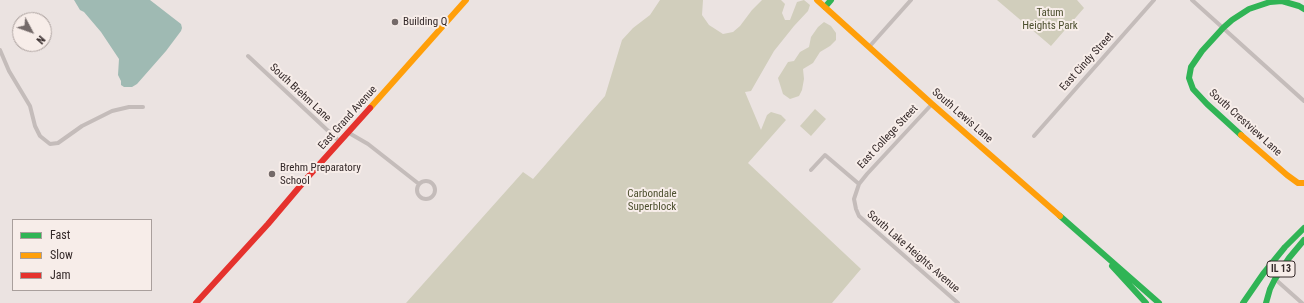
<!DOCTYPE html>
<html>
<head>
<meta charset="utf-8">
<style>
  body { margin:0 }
  #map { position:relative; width:1304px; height:303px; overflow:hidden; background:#ebe3e1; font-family:"Roboto Condensed",sans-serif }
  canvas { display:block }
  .legend { position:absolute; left:12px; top:219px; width:140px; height:72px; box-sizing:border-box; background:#f7ede9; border:1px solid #a99f9c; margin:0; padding:5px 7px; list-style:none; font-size:12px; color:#342929 }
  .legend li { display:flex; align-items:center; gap:8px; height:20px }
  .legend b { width:20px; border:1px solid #a99f9c }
  .north { position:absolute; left:12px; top:12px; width:40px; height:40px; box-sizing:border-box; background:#f7ede9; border:1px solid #a99f9c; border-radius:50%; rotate:131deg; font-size:11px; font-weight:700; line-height:16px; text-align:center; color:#342929 }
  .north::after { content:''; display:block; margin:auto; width:14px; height:18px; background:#746a69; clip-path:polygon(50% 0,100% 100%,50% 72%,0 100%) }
</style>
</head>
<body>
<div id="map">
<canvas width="1304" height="303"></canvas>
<ul class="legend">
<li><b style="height:5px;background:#30b455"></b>Fast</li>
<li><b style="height:5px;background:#ff9f0a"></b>Slow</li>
<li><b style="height:5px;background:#e5322d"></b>Jam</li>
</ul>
<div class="north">N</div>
</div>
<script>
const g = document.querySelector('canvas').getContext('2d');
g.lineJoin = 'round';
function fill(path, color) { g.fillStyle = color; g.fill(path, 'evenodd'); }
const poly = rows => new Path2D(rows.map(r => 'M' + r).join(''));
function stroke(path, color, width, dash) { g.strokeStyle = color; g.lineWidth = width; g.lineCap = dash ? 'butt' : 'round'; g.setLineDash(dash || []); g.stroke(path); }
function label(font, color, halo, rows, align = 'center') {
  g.font = font + ' "Roboto Condensed",sans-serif'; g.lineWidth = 4; g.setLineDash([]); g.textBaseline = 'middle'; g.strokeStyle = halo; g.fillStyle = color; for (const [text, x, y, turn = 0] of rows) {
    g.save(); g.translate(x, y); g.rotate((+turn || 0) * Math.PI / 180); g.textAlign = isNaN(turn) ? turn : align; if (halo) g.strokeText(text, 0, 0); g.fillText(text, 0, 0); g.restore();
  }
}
fill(poly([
  [660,0,703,0,702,15,709,25,723,34,733,32,740,26,752,10,762,0,781,0,785,4,782,13,785,20,790,20,797,2,804,0,810,5,808,11,794,26,774,51,751,91,745,92,761,130,767,115,771,112,781,115,786,120,748,163,861,269,832,303,406,303,523,172,533,179,605,96,622,40,633,28,650,15],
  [997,0,1077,0,1084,8,1051,46],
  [824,22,831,26,836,33,836,40,830,46,820,52,813,63,803,69,804,79,802,90,799,96,790,99,783,94,778,78,788,62,794,61,800,52,809,47,811,37,818,27],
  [815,109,826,119,811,136,800,126]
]), '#d1cebc');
fill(poly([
  [74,0,150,0,181,24,182,28,181,31,166,51,137,84,132,87,124,87,121,85,121,81,118,75,119,59,101,32,84,12,80,10]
]), '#9fbab3');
stroke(poly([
  [1192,0,1304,101],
  [869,47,911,0],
  [0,50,9,71,30,106,35,126,40,136,50,144,58,143,82,126,112,111,129,107,143,107],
  [248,56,340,142],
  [932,104,867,174,859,184,854,199,856,209,859,216,958,303],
  [349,133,368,144,419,184],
  [1034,136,1154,0],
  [811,170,825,155,859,184],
  '417 190a9 9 0 1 1 18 0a9 9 0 1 1-18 0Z',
  [1275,279,1302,303]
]), '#c4bcba', 4);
stroke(poly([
  [825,7,831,0],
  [1241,135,1207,104,1193,89,1189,78,1191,67,1202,51,1223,28,1232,20,1249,9,1270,2,1282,1,1299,6,1304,9],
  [1060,216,1159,303],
  [1112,266,1146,303],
  [1243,303,1263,274,1285,247,1304,228],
  [1266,303,1270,289,1275,279,1289,258,1304,240]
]), '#30b455', 6);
stroke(poly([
  [817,0,932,104,1060,216],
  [370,108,466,0],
  [1241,135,1287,175,1298,183,1304,183]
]), '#ff9f0a', 6);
stroke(poly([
  [196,303,268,224,307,178,370,108]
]), '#e5322d', 6);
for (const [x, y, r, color] of [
  [395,22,4,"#746a69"],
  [272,174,4,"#746a69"]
]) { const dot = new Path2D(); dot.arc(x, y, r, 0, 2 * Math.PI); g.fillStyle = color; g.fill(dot); stroke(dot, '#f7ede9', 1.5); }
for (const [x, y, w] of [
  [1281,269,28]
]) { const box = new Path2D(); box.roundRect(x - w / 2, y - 8, w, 16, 3); g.fillStyle = '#f7ede9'; g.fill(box); stroke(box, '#342929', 1); }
label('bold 10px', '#342929', null, [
  ["IL 13",1281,269]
]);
label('11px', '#4d502f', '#f7ede9', [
  ["Tatum",1050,13],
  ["Heights Park",1050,26],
  ["Carbondale",652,194],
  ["Superblock",652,207]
]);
label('11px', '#342929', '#f7ede9', [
  ["Building Q",403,22],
  ["Brehm Preparatory",280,168],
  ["School",280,181]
], 'left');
label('11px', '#342929', '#f7ede9', [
  ["East Cindy Street",1087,62,-48],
  ["South Brehm Lane",300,93,43],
  ["South Lewis Lane",962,116,41],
  ["East Grand Avenue",348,118,-48],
  ["South Crestview Lane",1245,123,42],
  ["East College Street",888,137,-47],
  ["South Lake Heights Avenue",913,252,41]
]);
</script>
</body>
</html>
